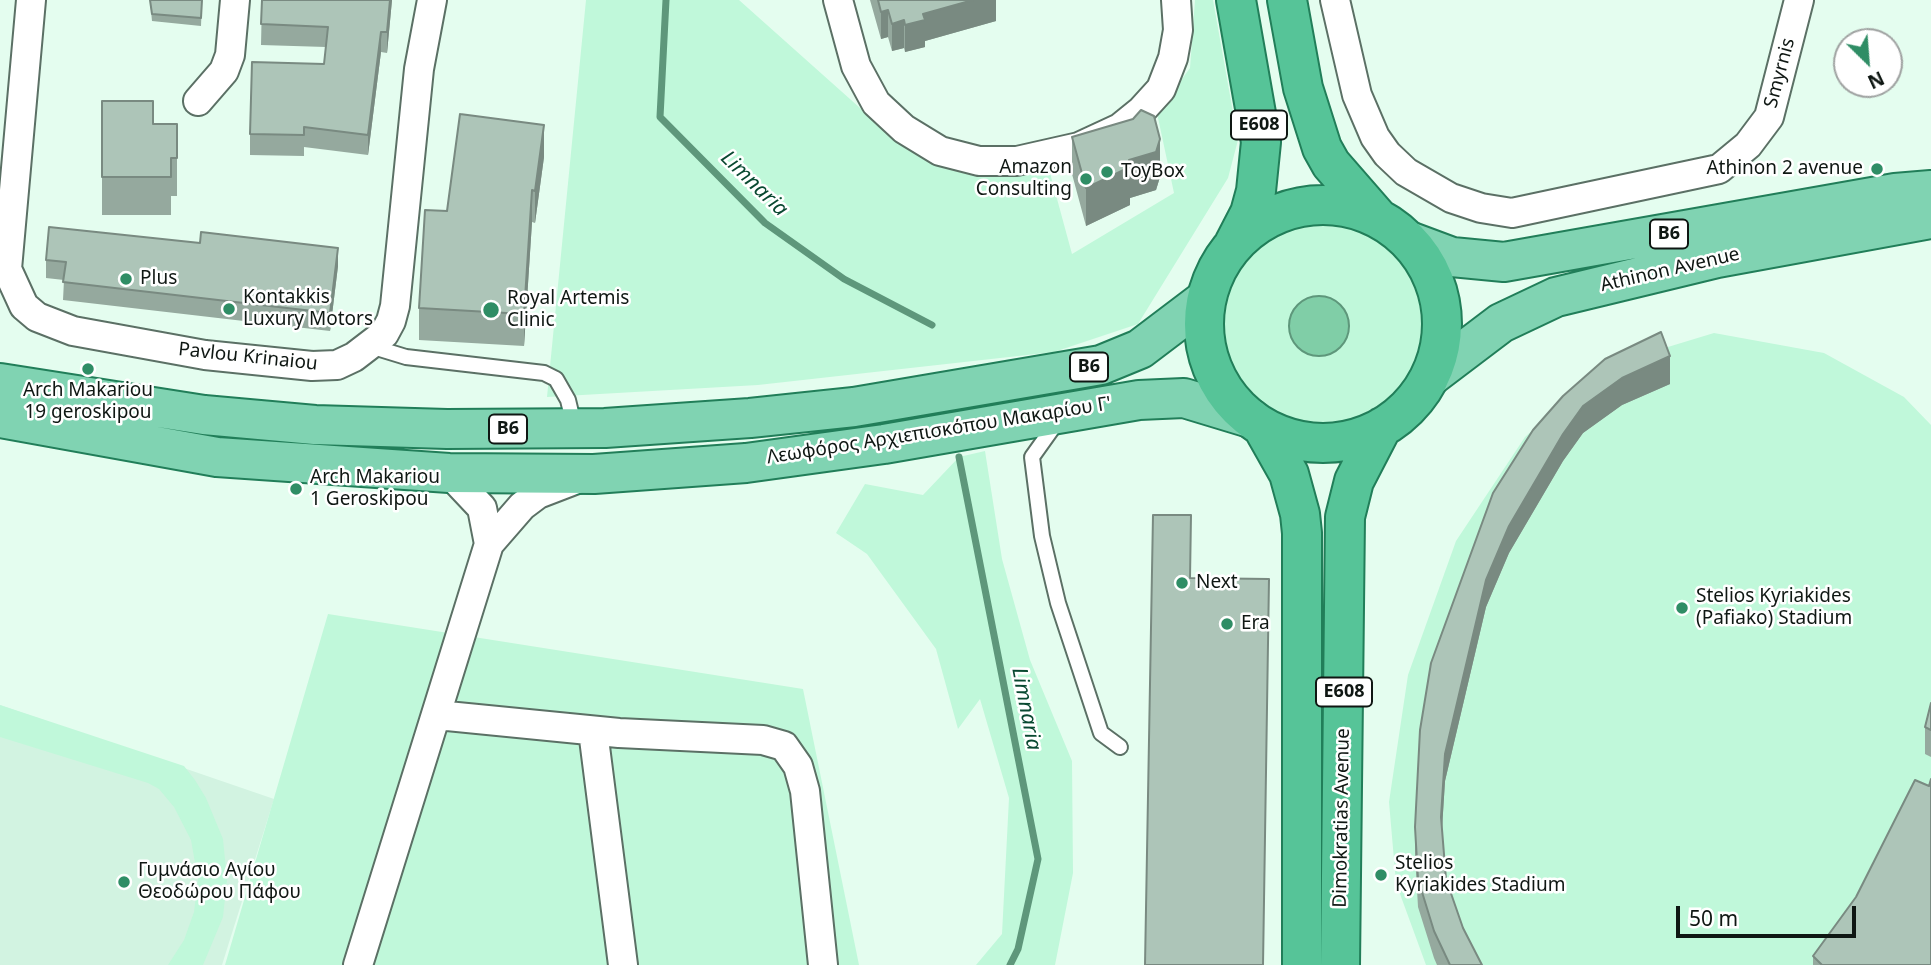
<!DOCTYPE html>
<html>
<head>
<meta charset="utf-8">
<style>
  body { margin:0 }
  #map { position:relative; width:1931px; height:965px; overflow:hidden; background:#e4fdef; font-family:"Noto Sans",sans-serif }
  canvas { display:block }
  .north { position:absolute; left:1833px; top:28px; width:70px; height:70px; box-sizing:border-box; background:#fff; border:2px solid #9fa2a1; border-radius:50%; rotate:155deg; font-size:19px; font-weight:700; line-height:28px; text-align:center; color:#0f1713 }
  .north::after { content:''; display:block; margin:auto; width:24px; height:32px; background:#2f8d65; clip-path:polygon(50% 0,100% 100%,50% 72%,0 100%) }
  .scale { position:absolute; left:1676px; top:906px; width:180px; height:32px; box-sizing:border-box; border:4px solid #0f1713; border-top:0; padding-left:9px; font-size:21px; line-height:24px; white-space:nowrap; color:#0f1713; -webkit-text-stroke:5px #fff; paint-order:stroke }
</style>
</head>
<body>
<div id="map">
<canvas width="1931" height="965"></canvas>
<div class="north">N</div>
<div class="scale">50 m</div>
</div>
<script>
const g = document.querySelector('canvas').getContext('2d');
g.lineJoin = 'round';
function fill(path, color) { g.fillStyle = color; g.fill(path, 'evenodd'); }
const poly = rows => new Path2D(rows.map(r => 'M' + r).join(''));
function stroke(path, color, width, dash) { g.strokeStyle = color; g.lineWidth = width; g.lineCap = dash ? 'butt' : 'round'; g.setLineDash(dash || []); g.stroke(path); }
function label(font, color, halo, rows, align = 'center') {
  g.font = font + ' "Noto Sans",sans-serif'; g.lineWidth = 5; g.setLineDash([]); g.textBaseline = 'middle'; g.strokeStyle = halo; g.fillStyle = color; for (const [text, x, y, turn = 0] of rows) {
    g.save(); g.translate(x, y); g.rotate((+turn || 0) * Math.PI / 180); g.textAlign = isNaN(turn) ? turn : align; if (halo) g.strokeText(text, 0, 0); g.fillText(text, 0, 0); g.restore();
  }
}
fill(poly([
  [0,705,274,799,222,965,0,965]
]), '#d2f3e1');
fill(poly([
  [586,0,739,0,869,116,923,159,974,176,1050,173,1072,254,1174,193,1157,113,1190,68,1195,0,1213,0,1238,140,1228,178,1138,324,1054,352,758,385,547,397],
  '1221 326a101 101 0 1 1 202 0a101 101 0 1 1-202 0Z',
  [1714,333,1824,353,1904,397,1931,425,1931,965,1426,965,1396,883,1389,802,1408,675,1456,541,1525,437,1602,367],
  [985,451,1002,559,1030,660,1072,761,1073,873,1055,965,976,965,1002,934,1009,798,980,699,958,729,936,649,867,554,836,533,865,484,923,495,959,457],
  [328,614,803,689,859,965,225,965],
  [0,705,184,766,195,780,206,798,223,839,227,880,223,917,203,965,168,965,184,940,194,912,198,880,191,840,174,807,159,789,148,783,0,737]
]), '#c0f8da');
const water = poly([
  '1289 326a30 30 0 1 1 60 0a30 30 0 1 1-60 0Z'
]);
fill(water, '#80cea7');
stroke(water, '#5e977b', 2);
stroke(poly([
  [666,0,660,117,765,223,844,279,932,325],
  [959,457,1038,859,1018,949,1010,965]
]), '#5e977b', 7);
const service = poly([
  [370,346,406,357,544,373,556,379,568,400,574,425],
  [1057,422,1032,457,1042,536,1058,603,1101,733,1120,747]
]);
const minor = poly([
  [31,0,7,269,24,306,37,317,73,331,205,355,312,366,337,365,354,357,384,334,391,321,395,306,419,69,432,0],
  [838,0,856,66,876,103,904,129,940,151,979,161,1017,161,1079,147,1120,128,1141,111,1161,89,1173,58,1178,30,1176,0],
  [1335,0,1357,95,1375,137,1387,154,1406,172,1451,198,1481,208,1512,213,1719,169,1748,145,1769,117,1799,0],
  [198,101,224,71,230,55,235,0],
  [449,473,482,508,489,544],
  [437,715,619,733,763,740,784,746,798,766,805,791,823,965],
  [593,731,623,965],
  [358,965,489,544,522,506,538,494,577,479]
]);
const primary = poly([
  [1409,241,1452,257,1504,262,1895,193,1931,190],
  [1431,376,1501,323,1556,297,1717,258,1931,219],
  [0,383,204,415,315,425,447,429,605,428,750,418,854,407,1101,365,1140,349,1206,299],
  [0,418,217,457,449,473,594,474,746,463,884,444,1139,400,1184,398,1250,418]
]);
const trunk = poly([
  [1287,0,1303,88,1322,148,1331,164,1378,218],
  '1204 324a119 119 0 1 1 238 0a119 119 0 1 1-238 0Z',
  [1234,244,1250,213,1256,191,1261,142,1236,0],
  [1263,428,1289,474,1300,514,1302,533,1302,965],
  [1340,965,1345,517,1354,481,1382,427]
]);
stroke(service, '#5b7065', 18);
stroke(minor, '#5b7065', 32);
stroke(primary, '#217e59', 42);
stroke(trunk, '#217e59', 42);
stroke(service, '#fff', 14);
stroke(minor, '#fff', 28);
stroke(primary, '#80d3b2', 38);
stroke(trunk, '#56c498', 38);
fill(poly([
  [150,0,202,0,201,26,152,21],
  [262,0,392,0,387,53,381,52,368,155,304,147,304,156,250,155,250,134,324,64,326,47,261,45],
  [870,0,996,0,996,21,925,41,925,47,905,52,904,48,892,51,888,37,881,39],
  [102,101,153,124,177,124,177,196,171,196,171,215,102,215],
  [1133,119,1160,177,1156,190,1130,198,1130,205,1086,226,1072,174,1072,137],
  [544,157,535,223,532,222,524,346,419,340,419,308,447,211],
  [46,260,338,266,330,331,63,300,64,280,46,278],
  [1670,356,1670,384,1622,405,1583,433,1563,461,1509,553,1486,607,1445,781,1442,829,1446,879,1463,928,1482,965,1437,965,1434,958,1418,907,1415,855,1415,827,1493,493],
  [1931,703,1931,757,1925,754,1925,727],
  [1929,786,1931,965,1813,965,1813,956,1856,897]
]), '#95a99e');
fill(poly([
  [390,0,392,0,387,53,387,32],
  [973,0,996,0,996,21,925,41,925,47,905,52,905,25,923,14],
  [888,10,888,37,881,39,881,12],
  [904,20,904,48,892,51,892,24],
  [381,32,381,52,368,155,368,135],
  [544,125,544,157,535,223,535,191],
  [1160,139,1160,177,1156,190,1130,198,1130,205,1086,226,1086,188],
  [532,190,532,222,524,346,524,314],
  [338,248,338,266,330,331,330,313],
  [1670,356,1670,384,1622,405,1583,433,1563,461,1509,553,1486,607,1445,781,1441,844,1441,817,1445,754,1486,580,1509,526,1563,434,1583,406,1622,378]
]), '#798a81');
const building = poly([
  [150,0,202,0,201,18,152,14,150,0],
  [262,0,390,0,387,32,381,32,368,135,304,127,304,135,250,134,252,62,324,64,328,27,261,24,262,0],
  [878,0,973,0,923,14,925,20,905,25,904,20,892,24,888,10,881,12,878,0],
  [102,101,153,101,153,124,177,124,177,158,171,158,171,177,102,177,102,101],
  [1141,110,1154,116,1160,139,1156,152,1129,160,1130,167,1086,188,1072,137,1133,119,1141,110],
  [460,114,544,125,535,191,532,190,524,314,419,308,425,210,447,211,460,114],
  [49,227,200,243,201,232,338,248,330,313,63,282,66,262,46,260,49,227],
  [1661,332,1670,356,1622,378,1583,406,1563,434,1509,526,1486,580,1445,754,1441,817,1446,879,1463,928,1482,965,1450,965,1434,931,1418,879,1415,827,1420,730,1431,663,1493,493,1533,430,1563,396,1605,359,1661,332],
  [1153,515,1191,515,1190,578,1269,579,1263,965,1145,965,1153,515],
  [1931,703,1931,730,1925,727,1931,703],
  [1931,779,1931,965,1822,965,1813,956,1856,897,1915,780,1929,786,1931,779]
]);
fill(building, '#adc5b8');
stroke(building, '#798a81', 2);
for (const [x, y, r, color] of [
  [1877,169,7,"#2f8d65"],
  [1107,172,7,"#2f8d65"],
  [1086,179,7,"#2f8d65"],
  [126,279,7,"#2f8d65"],
  [229,309,7,"#2f8d65"],
  [491,310,9,"#2f8d65"],
  [88,369,7,"#2f8d65"],
  [296,489,7,"#2f8d65"],
  [1182,583,7,"#2f8d65"],
  [1682,608,7,"#2f8d65"],
  [1227,624,7,"#2f8d65"],
  [1381,875,7,"#2f8d65"],
  [124,882,7,"#2f8d65"]
]) { const dot = new Path2D(); dot.arc(x, y, r, 0, 2 * Math.PI); g.fillStyle = color; g.fill(dot); stroke(dot, '#fff', 2.5); }
for (const [x, y, w] of [
  [1259,125,56],
  [1669,234,38],
  [1089,367,38],
  [508,429,38],
  [1344,692,56]
]) { const box = new Path2D(); box.roundRect(x - w / 2, y - 14.5, w, 29, 5); g.fillStyle = '#fff'; g.fill(box); stroke(box, '#0f1713', 2); }
label('bold 18px', '#0f1713', null, [
  ["E608",1259,125],
  ["B6",1669,234],
  ["B6",1089,367],
  ["B6",508,429],
  ["E608",1344,692]
]);
label('19px', '#0f1713', '#fff', [
  ["Smyrnis",1780,73,-75],
  ["Athinon Avenue",1670,270,-13],
  ["Pavlou Krinaiou",248,357,6],
  ["Λεωφόρος Αρχιεπισκόπου Μακαρίου Γ'",939,431,-9],
  ["Dimokratias Avenue",1342,818,-89]
]);
label('19px', '#0f1713', '#fff', [
  ["Amazon",1072,168,"right"],
  ["Consulting",1072,190,"right"],
  ["Athinon 2 avenue",1863,169,"right"],
  ["ToyBox",1121,172],
  ["Plus",140,279],
  ["Kontakkis",243,298],
  ["Luxury Motors",243,320],
  ["Royal Artemis",507,299],
  ["Clinic",507,321],
  ["Arch Makariou",88,391,"center"],
  ["19 geroskipou",88,413,"center"],
  ["Arch Makariou",310,478],
  ["1 Geroskipou",310,500],
  ["Next",1196,583],
  ["Stelios Kyriakides",1696,597],
  ["(Pafiako) Stadium",1696,619],
  ["Era",1241,624],
  ["Stelios",1395,864],
  ["Kyriakides Stadium",1395,886],
  ["Γυμνάσιο Αγίου",138,871],
  ["Θεοδώρου Πάφου",138,893]
], 'left');
label('italic 21px', '#094931', '#fff', [
  ["Limnaria",754,184,44],
  ["Limnaria",1026,709,79]
]);
</script>
</body>
</html>
